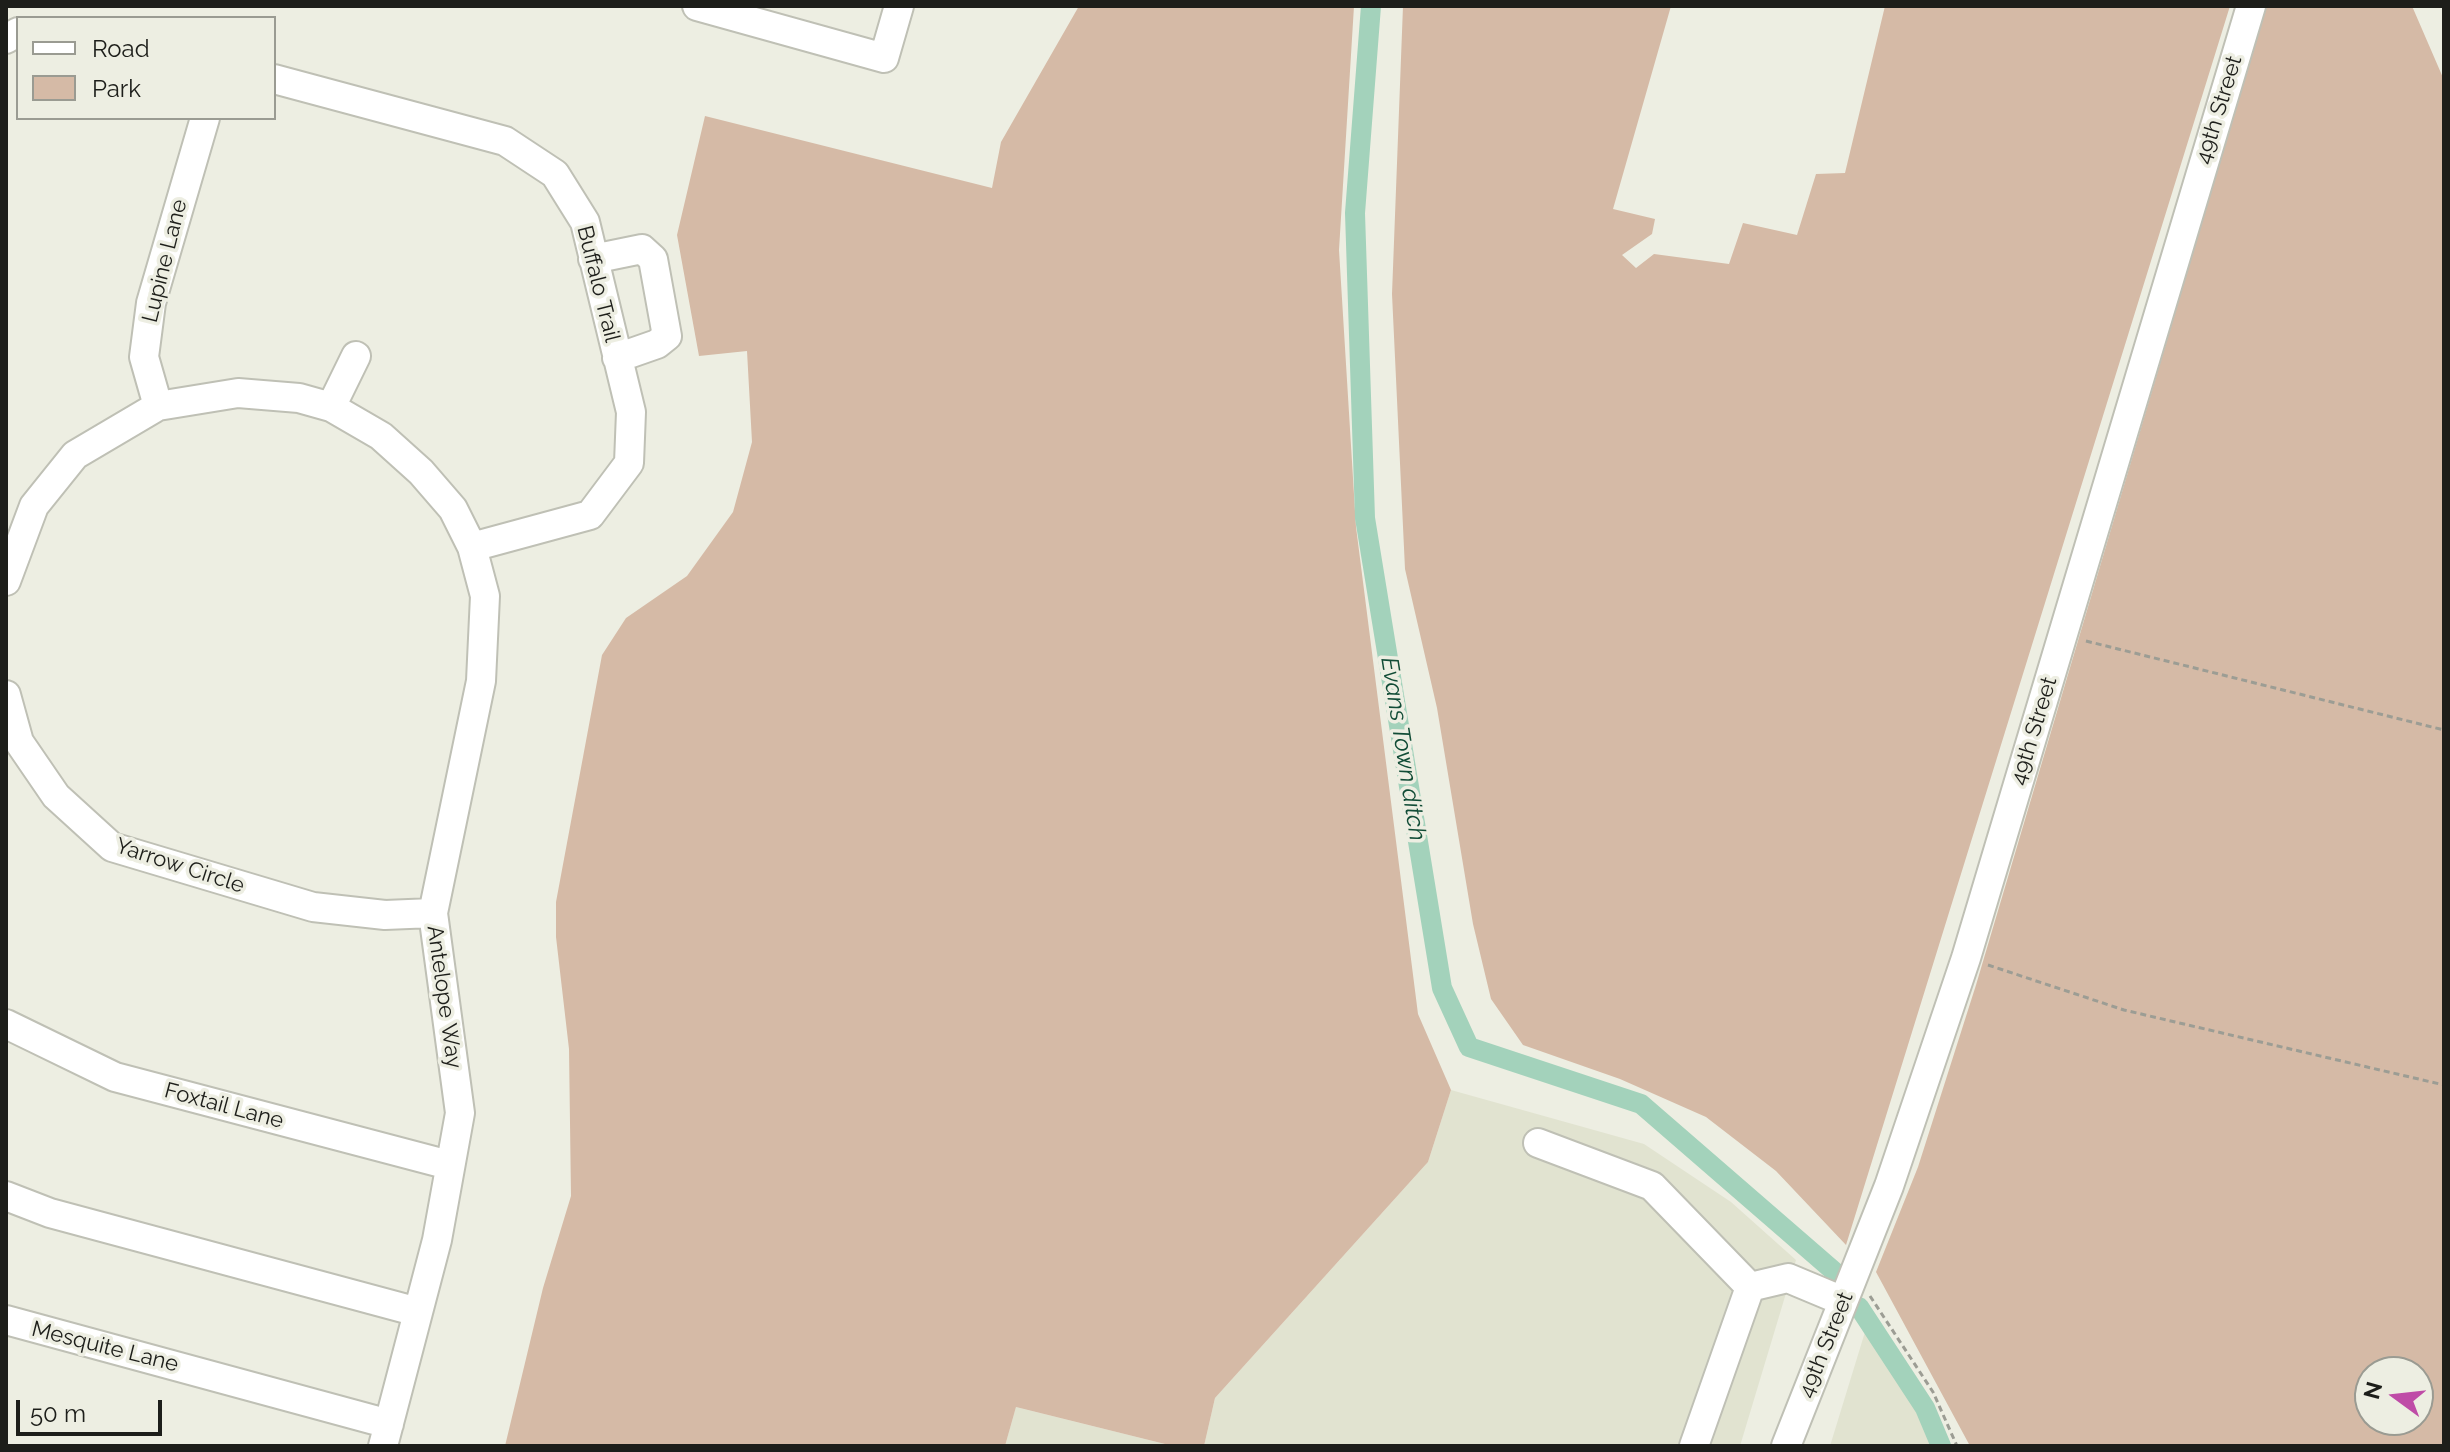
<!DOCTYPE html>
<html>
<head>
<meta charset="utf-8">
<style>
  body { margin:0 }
  #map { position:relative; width:2450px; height:1452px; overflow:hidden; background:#edeee2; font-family:Raleway,sans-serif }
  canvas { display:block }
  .frame { position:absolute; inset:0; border:8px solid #1d1e1a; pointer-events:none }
  .legend { position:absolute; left:16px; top:16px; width:260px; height:104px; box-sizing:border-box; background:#edeee2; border:2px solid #9a9b92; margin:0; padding:10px 14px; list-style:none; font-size:24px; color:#1d1e1a }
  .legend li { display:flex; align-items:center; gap:16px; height:40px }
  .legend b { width:40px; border:2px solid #9a9b92 }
  .north { position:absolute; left:2354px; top:1356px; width:80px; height:80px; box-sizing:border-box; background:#edeee2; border:2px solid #9a9b92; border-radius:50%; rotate:285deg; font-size:22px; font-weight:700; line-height:32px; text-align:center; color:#1d1e1a }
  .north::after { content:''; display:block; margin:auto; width:28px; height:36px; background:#bf4ca7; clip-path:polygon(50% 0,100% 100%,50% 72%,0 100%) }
  .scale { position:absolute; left:16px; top:1400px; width:146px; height:36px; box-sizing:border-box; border:4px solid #1d1e1a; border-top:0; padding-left:10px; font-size:24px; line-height:28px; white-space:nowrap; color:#1d1e1a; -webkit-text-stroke:6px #edeee2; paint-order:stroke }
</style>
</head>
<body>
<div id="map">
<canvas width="2450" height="1452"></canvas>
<div class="frame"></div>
<ul class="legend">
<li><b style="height:10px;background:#fff"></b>Road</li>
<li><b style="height:22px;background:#d5baa6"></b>Park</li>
</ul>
<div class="north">N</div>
<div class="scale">50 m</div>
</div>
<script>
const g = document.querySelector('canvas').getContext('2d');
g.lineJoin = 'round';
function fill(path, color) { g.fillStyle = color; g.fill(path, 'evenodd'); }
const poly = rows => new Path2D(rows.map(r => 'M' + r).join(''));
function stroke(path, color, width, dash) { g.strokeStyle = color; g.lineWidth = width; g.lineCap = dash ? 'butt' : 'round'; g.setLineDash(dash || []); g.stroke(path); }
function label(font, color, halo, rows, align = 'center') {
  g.font = font + ' Raleway,sans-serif'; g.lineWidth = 7; g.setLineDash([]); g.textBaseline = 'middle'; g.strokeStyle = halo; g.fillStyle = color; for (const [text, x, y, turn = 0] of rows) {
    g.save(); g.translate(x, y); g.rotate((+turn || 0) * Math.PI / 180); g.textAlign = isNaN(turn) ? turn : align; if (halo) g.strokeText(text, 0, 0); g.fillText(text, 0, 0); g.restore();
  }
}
fill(poly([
  [1451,1090,1644,1144,1731,1202,1796,1260,1740,1446,1204,1446,1215,1398,1428,1162],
  [1865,1332,1920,1414,1934,1446,1830,1446],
  [1016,1407,1173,1446,1005,1446]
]), '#e1e3d0');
fill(poly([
  [1079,6,1354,6,1339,250,1356,527,1418,1014,1451,1090,1428,1162,1215,1398,1204,1446,1173,1446,1016,1407,1005,1446,505,1446,543,1288,571,1196,569,1049,556,937,556,902,602,655,626,618,687,576,733,512,752,442,747,351,699,356,677,235,705,116,992,188,1001,142],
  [1403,6,1671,6,1613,209,1655,219,1652,234,1622,255,1636,268,1654,254,1729,264,1743,223,1797,235,1816,174,1845,173,1885,6,2230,6,1846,1245,1776,1171,1706,1117,1620,1079,1523,1045,1491,999,1473,924,1437,708,1405,569,1392,294],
  [2266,6,2412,6,2444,80,2444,1446,1970,1446,1876,1272,1918,1167,1976,985],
  [2370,1372,2418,1372,2418,1420,2370,1420]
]), '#d5baa6');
stroke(poly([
  [1371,6,1355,213,1365,518,1442,988,1469,1047,1641,1104,1836,1273],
  [1859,1307,1925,1408,1941,1446]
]), '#a3d2bb', 20);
const minor = poly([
  [697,6,884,58,899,6],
  [6,39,18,32],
  [274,79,505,141,555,174,585,222,631,412,629,463,590,515,472,547],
  [593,259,642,249,653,259,667,336,657,344,617,358],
  [158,406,144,357,151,303,205,118],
  [331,407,356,356],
  [6,581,34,506,75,455,158,406,238,393,299,398,331,407,381,436,421,472,453,509,472,547,485,596,481,681,433,913,460,1113,437,1240,383,1446],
  [6,695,19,742,56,796,112,847,313,907,385,915,433,913],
  [6,1024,115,1077,449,1165],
  [1538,1143,1652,1186,1750,1287,1694,1446],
  [6,1196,50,1213,418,1312],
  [1750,1287,1788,1278,1843,1301],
  [6,1320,389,1424],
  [1786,1446,1889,1186,1966,958,2251,6]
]);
stroke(minor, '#bfc0b5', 32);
stroke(poly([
  [2086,641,2444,730],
  [1988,965,2124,1010,2444,1085],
  [1870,1296,1933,1392,1957,1446]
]), '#9c9d94', 3, [6, 4]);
stroke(minor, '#fff', 28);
label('22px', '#1d1e1a', '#edeee2', [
  ["49th Street",2219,110,-73],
  ["Lupine Lane",165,261,-76],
  ["Buffalo Trail",598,284,76],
  ["49th Street",2034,731,-73],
  ["Yarrow Circle",180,866,18],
  ["Antelope Way",444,997,82],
  ["Foxtail Lane",224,1106,15],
  ["49th Street",1826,1345,-68],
  ["Mesquite Lane",105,1347,14]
]);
label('italic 24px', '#114c36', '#edeee2', [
  ["Evans Town ditch",1403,749,81]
]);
</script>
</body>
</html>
